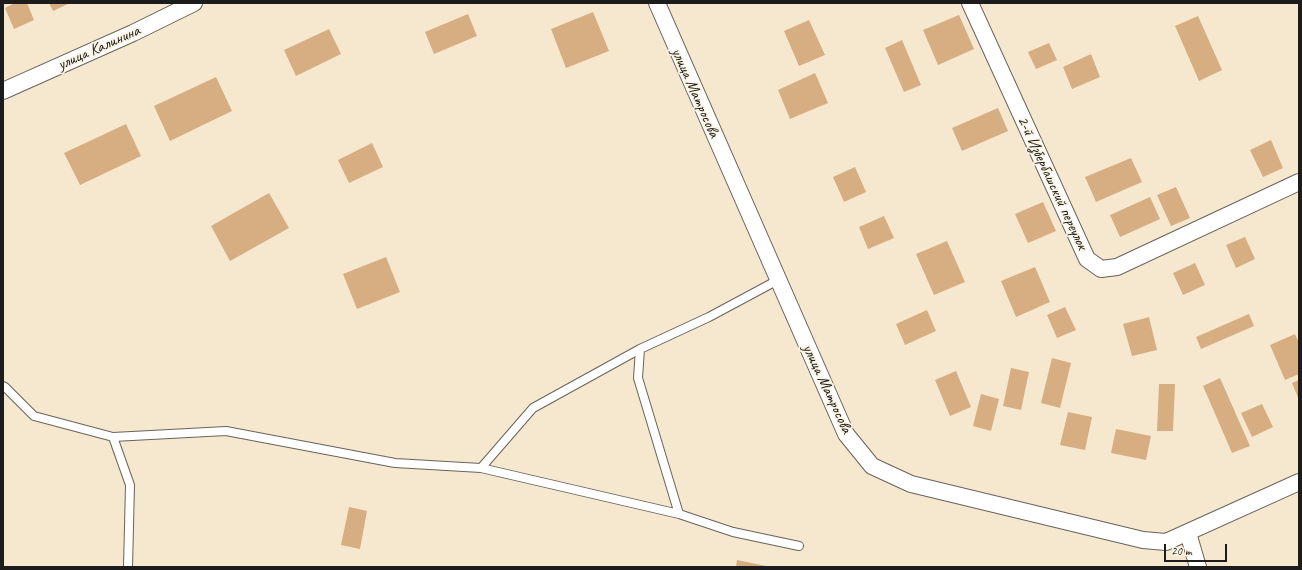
<!DOCTYPE html>
<html>
<head>
<meta charset="utf-8">
<style>
  body { margin:0 }
  #map { position:relative; width:1302px; height:570px; overflow:hidden; background:#f6e8cf; font-family:Caveat,sans-serif }
  canvas { display:block }
  .frame { position:absolute; inset:0; border:4px solid #1c1c1c; pointer-events:none }
  .scale { position:absolute; left:1164px; top:544px; width:63px; height:18px; box-sizing:border-box; border:2px solid #1c1c1c; border-top:0; padding-left:5px; font-size:12px; line-height:14px; white-space:nowrap; color:#1c1c1c; -webkit-text-stroke:3px #fcf5e5; paint-order:stroke }
</style>
</head>
<body>
<div id="map">
<canvas width="1302" height="570"></canvas>
<div class="frame"></div>
<div class="scale">20 m</div>
</div>
<script>
const g = document.querySelector('canvas').getContext('2d');
g.lineJoin = 'round';
function fill(path, color) { g.fillStyle = color; g.fill(path, 'evenodd'); }
const poly = rows => new Path2D(rows.map(r => 'M' + r).join(''));
function stroke(path, color, width, dash) { g.strokeStyle = color; g.lineWidth = width; g.lineCap = dash ? 'butt' : 'round'; g.setLineDash(dash || []); g.stroke(path); }
function label(font, color, halo, rows, align = 'center') {
  g.font = font + ' Caveat,sans-serif'; g.lineWidth = 3.5; g.setLineDash([]); g.textBaseline = 'middle'; g.strokeStyle = halo; g.fillStyle = color; for (const [text, x, y, turn = 0] of rows) {
    g.save(); g.translate(x, y); g.rotate((+turn || 0) * Math.PI / 180); g.textAlign = isNaN(turn) ? turn : align; if (halo) g.strokeText(text, 0, 0); g.fillText(text, 0, 0); g.restore();
  }
}
fill(poly([
  [15,3,27,3,34,20,14,29,5,8],
  [49,3,70,3,53,11],
  [593,12,609,51,566,68,551,29],
  [468,14,477,36,434,54,425,32],
  [959,15,974,49,938,65,923,30],
  [1198,16,1222,70,1199,81,1175,26],
  [809,20,825,55,799,66,784,31],
  [329,29,341,54,296,76,284,50],
  [902,40,921,85,904,92,885,48],
  [1049,43,1057,60,1036,69,1028,52],
  [1091,54,1100,77,1072,89,1063,67],
  [815,73,828,103,790,119,778,90],
  [216,77,232,111,170,141,154,106],
  [998,108,1008,131,962,151,952,128],
  [126,124,141,156,80,185,64,153],
  [1271,140,1283,168,1263,177,1250,150],
  [372,143,383,167,349,183,338,160],
  [1131,158,1142,182,1096,202,1085,177],
  [855,167,866,192,844,202,833,177],
  [1176,187,1190,218,1171,226,1157,195],
  [269,193,289,228,230,261,211,226],
  [1150,197,1160,219,1120,237,1110,215],
  [1043,202,1056,231,1028,243,1015,214],
  [884,216,894,238,868,249,859,227],
  [1245,237,1255,259,1236,268,1226,245],
  [947,241,965,282,934,295,916,254],
  [386,257,400,292,357,309,343,274],
  [1195,263,1205,285,1183,295,1173,273],
  [1035,267,1050,302,1016,317,1001,281],
  [1065,307,1076,330,1057,338,1047,315],
  [927,310,936,331,905,345,896,324],
  [1249,314,1254,326,1201,349,1196,337],
  [1149,317,1157,350,1132,356,1123,324],
  [1295,334,1299,343,1299,374,1285,380,1270,345],
  [1052,358,1071,363,1060,408,1041,403],
  [1011,368,1029,372,1021,410,1003,406],
  [956,371,971,407,950,416,935,380],
  [1220,378,1250,446,1232,453,1203,386],
  [1299,380,1299,400,1292,383],
  [1159,384,1175,384,1173,431,1157,431],
  [981,394,999,399,991,431,973,426],
  [1262,404,1273,427,1252,437,1241,413],
  [1068,412,1092,417,1085,450,1060,445],
  [1116,429,1151,436,1146,460,1111,453],
  [349,507,367,511,360,549,341,545],
  [737,560,766,566,766,567,736,567]
]), '#d6ae82');
const service = poly([
  [640,349,638,378,679,514,733,532,799,546],
  [3,386,5,387,34,416,113,437,130,485,128,567],
  [113,437,226,431,395,463,481,468,533,408,640,349,709,317,778,280],
  [481,468,679,514]
]);
const minor = poly([
  [657,3,846,434,872,466,911,484,1143,540,1166,542,1299,482],
  [970,3,1087,259,1101,269,1117,267,1299,182],
  [3,91,133,33,194,3],
  [1188,533,1198,567]
]);
stroke(service, '#68635b', 10);
stroke(minor, '#68635b', 18);
stroke(service, '#fff', 8);
stroke(minor, '#fff', 16);
label('16px', '#1c1c1c', '#fcf5e5', [
  ["улица Калинина",99,48,-24],
  ["улица Матросова",695,93,66],
  ["2-й Избербашский переулок",1052,183,65],
  ["улица Матросова",827,389,65]
]);
</script>
</body>
</html>
